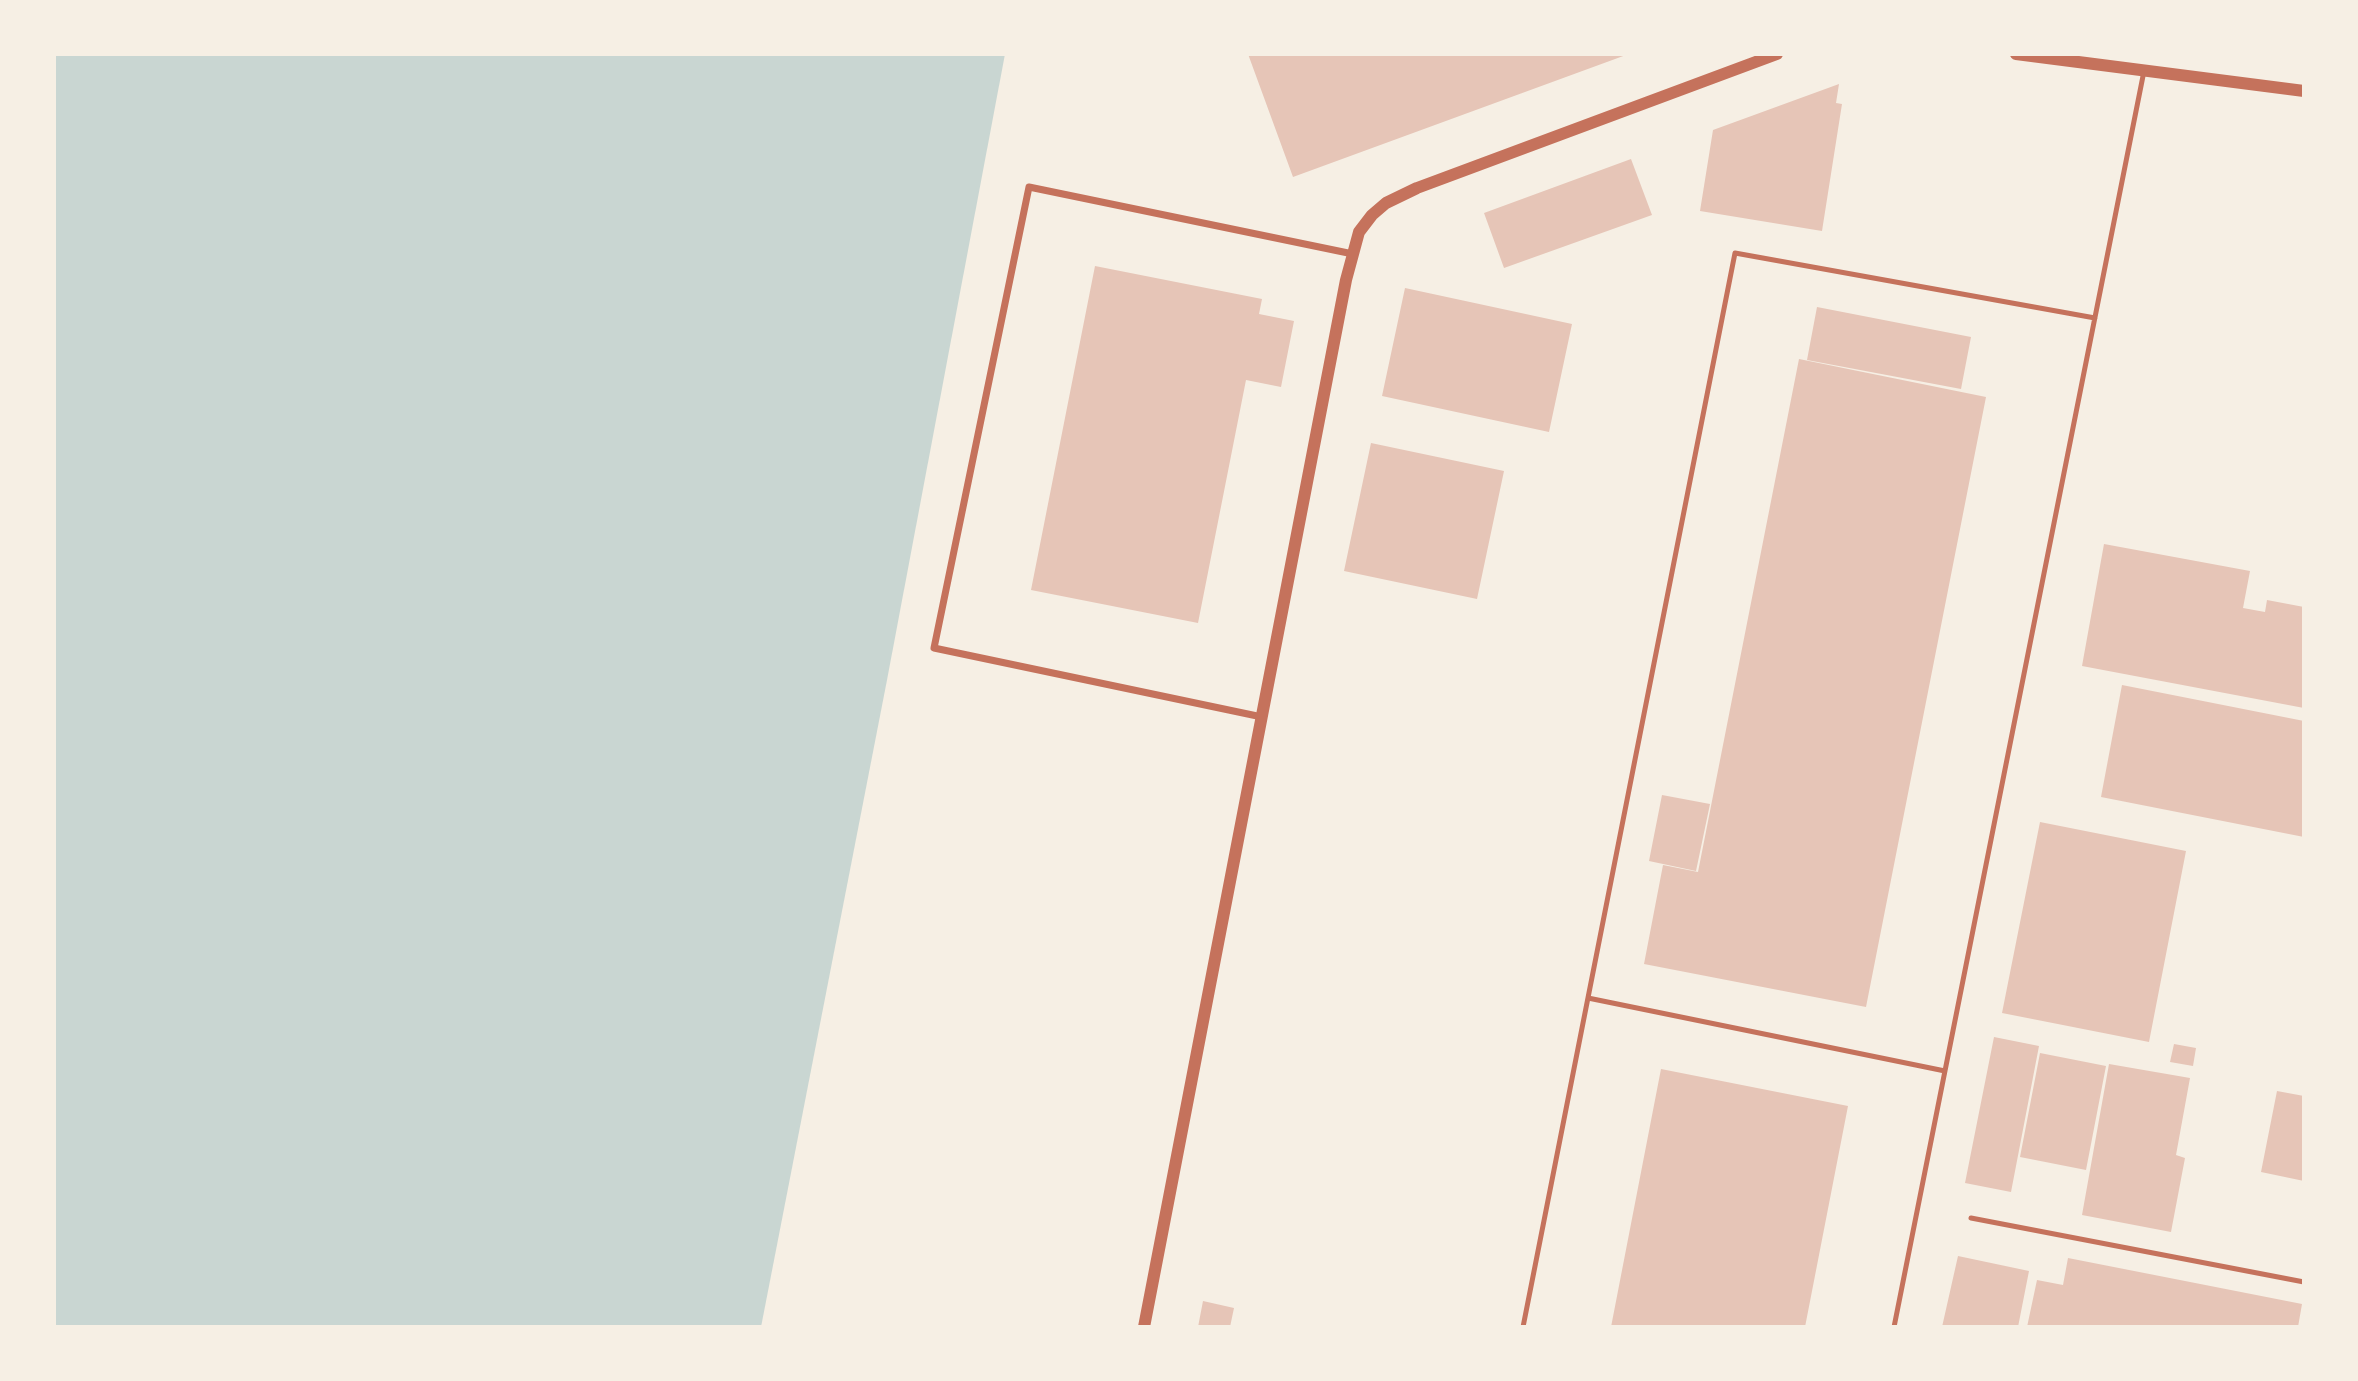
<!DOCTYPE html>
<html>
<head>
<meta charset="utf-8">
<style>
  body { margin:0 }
  #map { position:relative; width:2358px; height:1381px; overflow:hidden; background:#f6efe4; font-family:"Work Sans",sans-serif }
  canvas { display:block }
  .frame { position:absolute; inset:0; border:56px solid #f6efe4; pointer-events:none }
</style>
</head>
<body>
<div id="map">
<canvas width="2358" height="1381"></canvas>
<div class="frame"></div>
</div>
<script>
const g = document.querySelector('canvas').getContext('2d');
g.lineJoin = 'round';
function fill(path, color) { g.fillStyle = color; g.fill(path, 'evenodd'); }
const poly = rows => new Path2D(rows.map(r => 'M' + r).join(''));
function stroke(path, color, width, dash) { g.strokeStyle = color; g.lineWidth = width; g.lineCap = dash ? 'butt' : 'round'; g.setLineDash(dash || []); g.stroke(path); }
fill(poly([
  [54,54,1005,54,887,680,761,1327,54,1327]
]), '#c9d6d2');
fill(poly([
  [1248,54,1626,54,1626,55,1293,177],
  [1839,84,1836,103,1842,104,1822,231,1700,211,1713,130],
  [1631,159,1652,215,1504,268,1484,213],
  [1095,266,1262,299,1259,314,1294,321,1281,387,1246,380,1198,623,1031,590],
  [1405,288,1572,324,1549,432,1382,396],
  [1817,307,1971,337,1961,389,1807,360],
  [1799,359,1986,397,1866,1007,1644,964,1663,865,1698,872],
  [1371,443,1504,471,1477,599,1344,571],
  [2104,544,2250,571,2243,608,2265,612,2267,600,2304,607,2304,708,2082,666],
  [2122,685,2304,721,2304,837,2101,797],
  [1662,795,1710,804,1696,871,1649,861],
  [2040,822,2186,851,2149,1042,2002,1013],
  [1994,1037,2039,1046,2011,1192,1965,1183],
  [2174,1044,2196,1048,2193,1066,2170,1062],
  [2040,1053,2106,1066,2086,1170,2020,1157],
  [2109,1064,2190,1078,2176,1155,2185,1158,2171,1232,2082,1215],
  [1661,1069,1848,1106,1805,1327,1611,1327],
  [2277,1091,2304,1096,2304,1181,2261,1172],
  [1958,1256,2029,1271,2018,1327,1942,1327],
  [2068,1258,2302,1304,2298,1327,2027,1327,2037,1280,2063,1285],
  [1203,1301,1234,1308,1230,1327,1198,1327]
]), '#e6c5b7');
stroke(poly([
  [1588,998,1945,1071],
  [1971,1218,2304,1282],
  [1523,1327,1735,253,2095,318],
  [1894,1327,2144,71]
]), '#c5725c', 5);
stroke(poly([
  [1262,717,934,648,1029,187,1353,254]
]), '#c5725c', 7);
stroke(poly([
  [2016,54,2304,91],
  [1144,1327,1346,280,1359,232,1372,215,1386,203,1417,188,1777,54]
]), '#c5725c', 12);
</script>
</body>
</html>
